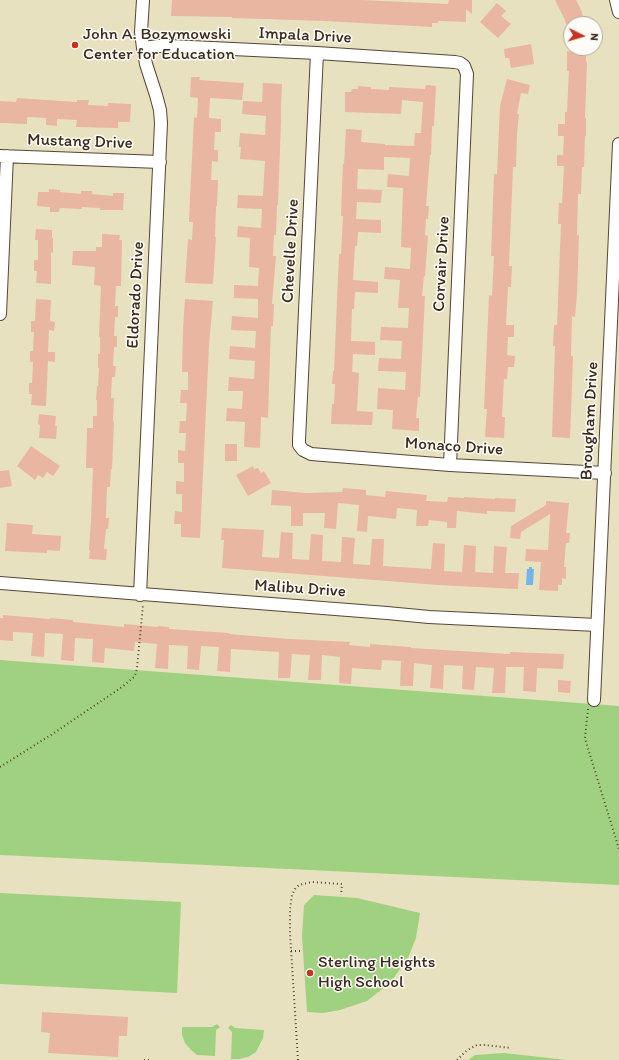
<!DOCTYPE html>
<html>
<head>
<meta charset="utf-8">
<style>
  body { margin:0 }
  #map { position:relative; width:619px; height:1060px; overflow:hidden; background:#e8e1bf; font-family:Itim,sans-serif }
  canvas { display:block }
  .north { position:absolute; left:563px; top:16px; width:40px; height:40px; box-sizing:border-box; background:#fdfcf7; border:1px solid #afa8a0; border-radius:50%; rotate:95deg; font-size:11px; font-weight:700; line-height:16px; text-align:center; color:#3b2a1e }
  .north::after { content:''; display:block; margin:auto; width:14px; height:18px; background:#c8321e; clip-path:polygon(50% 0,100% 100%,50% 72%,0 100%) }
</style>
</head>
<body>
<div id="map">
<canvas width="619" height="1060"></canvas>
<div class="north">N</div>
</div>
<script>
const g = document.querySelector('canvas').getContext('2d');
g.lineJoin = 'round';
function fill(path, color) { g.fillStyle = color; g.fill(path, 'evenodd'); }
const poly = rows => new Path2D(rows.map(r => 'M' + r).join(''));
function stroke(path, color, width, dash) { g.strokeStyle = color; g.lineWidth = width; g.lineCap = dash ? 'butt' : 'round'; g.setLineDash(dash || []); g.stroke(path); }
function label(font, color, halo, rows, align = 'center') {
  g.font = font + ' Itim,sans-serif'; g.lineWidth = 3; g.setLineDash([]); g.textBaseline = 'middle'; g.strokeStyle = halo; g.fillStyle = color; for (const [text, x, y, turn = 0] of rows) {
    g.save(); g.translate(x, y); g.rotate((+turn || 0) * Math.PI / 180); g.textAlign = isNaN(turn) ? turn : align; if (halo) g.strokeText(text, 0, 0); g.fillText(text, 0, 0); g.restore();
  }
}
fill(poly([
  [0,660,619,706,619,885,0,855],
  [0,893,181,902,177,993,0,984],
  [314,895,357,898,420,913,416,938,408,958,390,983,367,1001,340,1010,323,1013,307,1012,302,936,304,905],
  [217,1024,220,1027,216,1030,215,1056,197,1055,191,1050,185,1043,182,1035,182,1027,212,1027],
  [231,1025,235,1028,264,1030,263,1038,256,1052,248,1057,239,1059,231,1059,232,1032,228,1028],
  [504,1053,567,1060,468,1060,475,1055]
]), '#a0d181');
fill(poly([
  [529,567,532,567,532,569,534,569,533,585,526,585,527,569,529,569]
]), '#71b6e7');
fill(poly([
  [172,0,362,0,448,4,449,0,472,0,472,14,466,9,466,22,438,21,438,23,432,23,432,27,324,21,232,18,232,17,171,16],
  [555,0,576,0,582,12,584,24,566,24,564,18],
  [497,3,506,11,501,16,511,24,498,38,480,22],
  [531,44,534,64,511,68,509,58,505,58,504,49],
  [567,51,586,52,586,62,587,62,585,118,586,118,586,136,585,136,584,167,582,167,581,194,578,194,577,235,579,235,577,294,575,317,572,316,571,356,573,356,572,386,570,438,552,437,555,346,553,346,554,325,557,325,561,224,558,224,559,203,562,203,564,166,557,166,557,155,563,155,564,136,558,136,558,124,565,124,565,112,567,112,569,71,567,71],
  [191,77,200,77,199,80,244,83,242,100,210,98,209,118,221,119,221,132,215,132,214,150,218,150,218,162,212,161,211,180,218,180,217,206,216,206,215,237,216,237,213,284,185,283,188,239,192,240,193,222,189,222,190,197,194,117,197,118,198,98,190,97],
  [507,79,530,85,528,94,521,93,517,114,519,114,517,135,516,167,513,167,509,266,512,266,511,287,508,287,506,325,514,325,514,337,508,337,507,355,515,356,514,367,508,367,507,379,504,379,502,417,505,417,504,438,485,437,487,409,484,409,489,295,492,296,494,256,491,256,494,174,497,174,500,106],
  [263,83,282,84,281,105,281,121,278,205,277,205,276,235,274,235,273,256,276,256,272,304,274,304,273,326,271,326,268,418,261,417,260,448,244,447,245,422,226,421,227,408,242,409,243,391,228,391,229,377,254,379,255,361,229,359,230,346,255,348,256,331,231,330,232,316,258,318,258,299,234,298,234,285,258,286,259,268,249,267,250,238,237,237,238,226,261,228,262,209,237,208,238,195,263,196,265,161,240,159,241,147,239,147,240,133,265,135,266,116,242,114,243,101,262,102],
  [426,85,436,86,434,126,432,126,431,155,430,155,426,206,429,206,428,219,426,219,425,235,428,236,425,276,424,276,422,296,425,296,423,336,420,397,418,397,416,418,419,418,419,431,392,429,393,410,377,409,378,388,405,390,406,372,378,371,379,358,401,359,402,341,380,340,381,327,408,328,409,308,398,308,400,280,384,279,385,267,410,269,411,248,401,247,403,188,387,187,388,174,409,176,410,158,384,157,384,170,358,169,357,189,382,190,381,203,357,202,356,219,381,220,381,233,358,232,357,246,355,246,353,280,378,282,378,293,355,292,354,309,352,309,351,341,375,342,375,355,353,354,352,372,359,373,357,411,373,412,372,425,331,424,332,404,334,404,335,384,332,384,333,371,334,371,339,254,341,254,343,216,341,216,342,186,343,164,344,164,346,129,362,130,361,142,385,144,385,145,414,146,415,133,421,133,423,102,402,100,401,114,345,112,345,92,351,92,352,89,358,89,358,86,371,87,371,89,389,90,389,87,425,89],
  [17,98,77,102,77,100,89,100,88,105,108,106,108,103,131,104,130,122,118,122,118,128,76,127,77,120,57,119,57,126,46,125,46,118,27,117,27,124,0,123,0,101,16,102],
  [49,189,60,190,60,192,81,194,81,191,92,191,92,194,113,196,113,193,124,193,123,210,100,210,100,208,82,207,82,209,60,208,59,212,50,212,50,207,37,206,38,192,49,192],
  [36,229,52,230,52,238,53,238,53,253,51,252,51,284,36,283,37,271,34,271,34,260,38,260,38,240,35,240],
  [102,234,120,235,119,240,122,240,121,286,116,286,115,306,118,306,118,317,115,317,114,336,117,336,117,347,114,347,113,366,116,366,115,377,112,377,111,398,114,398,113,421,114,422,112,469,111,469,110,487,107,487,106,518,109,518,108,529,106,529,104,549,107,549,106,560,89,559,90,550,89,550,91,520,93,468,86,468,87,428,93,428,93,416,97,416,97,400,96,400,97,386,98,386,99,368,98,368,98,354,100,354,100,337,99,337,101,286,94,285,95,267,72,265,73,251,96,251,96,247,102,247],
  [36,299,51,300,50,321,55,322,54,331,49,330,48,352,55,352,55,362,48,361,46,406,31,405,32,394,29,394,29,383,32,383,33,362,30,362,30,351,33,351,34,332,31,332,31,321,35,321],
  [185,299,213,301,209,345,200,538,181,537,181,524,174,524,175,511,182,512,182,494,176,494,176,481,184,482,184,463,178,463,178,450,185,451,186,433,179,433,180,421,186,421,187,403,180,403,181,390,188,390,188,372,182,372,183,330],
  [39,414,56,416,55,426,57,426,56,439,39,438,40,425,38,424],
  [225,444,237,444,237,461,225,461],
  [31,446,60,466,53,476,47,472,43,478,38,475,35,480,17,466],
  [253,466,254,469,258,468,261,473,264,471,271,483,248,496,236,475],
  [9,470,12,486,0,488,0,471],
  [343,488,366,490,366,495,385,497,386,491,427,495,426,501,447,502,448,497,464,498,464,497,495,499,495,498,516,499,515,512,487,511,487,514,457,511,456,528,447,528,447,522,429,520,428,526,416,526,417,510,397,508,396,519,368,516,367,532,357,531,359,505,338,503,336,529,324,528,325,513,303,513,303,526,291,526,291,506,271,505,272,490,306,493,342,492],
  [546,501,569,503,566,533,570,533,569,543,566,543,564,567,566,567,566,579,562,578,562,585,558,585,558,591,539,590,541,562,525,561,526,549,548,550,550,514,521,532,520,539,510,538,511,526,546,505],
  [7,523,33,525,32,534,61,536,60,551,47,550,47,553,5,551],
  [222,528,264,530,262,557,279,558,281,532,293,533,292,559,309,560,311,534,323,535,322,561,341,562,342,537,355,538,353,564,370,565,372,539,384,539,383,566,431,569,433,543,445,544,444,571,462,572,464,545,476,546,475,572,493,573,494,546,507,547,505,573,519,573,518,589,438,585,222,568,224,540,221,540],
  [3,615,50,619,50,618,73,620,73,622,124,627,124,624,158,627,158,626,169,627,169,629,229,633,229,634,290,639,350,642,349,645,370,647,370,644,411,647,411,648,510,654,510,652,564,654,563,669,537,668,536,692,523,691,524,667,506,667,505,693,492,693,494,668,476,667,474,690,462,689,463,666,444,665,443,689,430,688,432,665,414,663,413,686,400,686,401,661,382,660,381,670,352,668,351,684,339,683,340,657,322,655,321,680,308,680,310,655,292,654,290,678,278,678,279,652,231,649,230,672,217,671,219,647,201,646,199,670,187,669,188,646,169,645,168,669,155,668,157,644,135,642,134,651,105,648,104,663,92,662,93,639,75,638,74,661,61,660,63,634,45,633,44,657,31,656,33,633,13,632,13,641,0,640,0,618,3,618],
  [558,680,571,681,570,693,558,692],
  [42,1012,128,1017,127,1036,119,1036,118,1057,48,1053,50,1033,41,1032]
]), '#e9b6a2');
const minor = poly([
  [616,0,619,12],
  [143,48,159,46,169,46,317,53,455,62,460,63,464,66,467,74,450,465],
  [317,53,299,440,299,445,303,450,311,454,450,465,605,473],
  [0,156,160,162],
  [0,314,7,156],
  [0,583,387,613,429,617,597,625],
  [140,595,161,123,160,110,156,95,146,64,143,48,141,32,143,0],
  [594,700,619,144]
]);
stroke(minor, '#554536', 14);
stroke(poly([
  [588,709,585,738,586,742,619,849],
  [0,767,54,733,122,687,134,677,136,673,137,668,143,605],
  [291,951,301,951],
  [144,1060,150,1060],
  [298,1060,290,933,290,909,292,895,295,889,299,885,312,882,342,884,341,895],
  [457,1060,465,1052,471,1048,477,1045,485,1045,511,1048]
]), '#554536', 2, [1, 3]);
stroke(minor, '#fff', 12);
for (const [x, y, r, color] of [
  [75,45,4,"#c8321e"],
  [310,973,4,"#c8321e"]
]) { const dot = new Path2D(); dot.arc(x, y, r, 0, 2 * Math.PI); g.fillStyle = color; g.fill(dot); stroke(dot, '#fdfcf7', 1.5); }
label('17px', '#3b2a1e', '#fdfcf7', [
  ["John A. Bozymowski",83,35],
  ["Center for Education",83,55],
  ["Sterling Heights",318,963],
  ["High School",318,983]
], 'left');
label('17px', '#3b2a1e', '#fdfcf7', [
  ["Impala Drive",305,36,3],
  ["Mustang Drive",80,142,2],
  ["Chevelle Drive",291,251,-87],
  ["Corvair Drive",442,264,-87],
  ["Eldorado Drive",136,295,-87],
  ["Brougham Drive",590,421,-87],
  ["Monaco Drive",454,447,4],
  ["Malibu Drive",300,589,4]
]);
</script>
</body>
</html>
